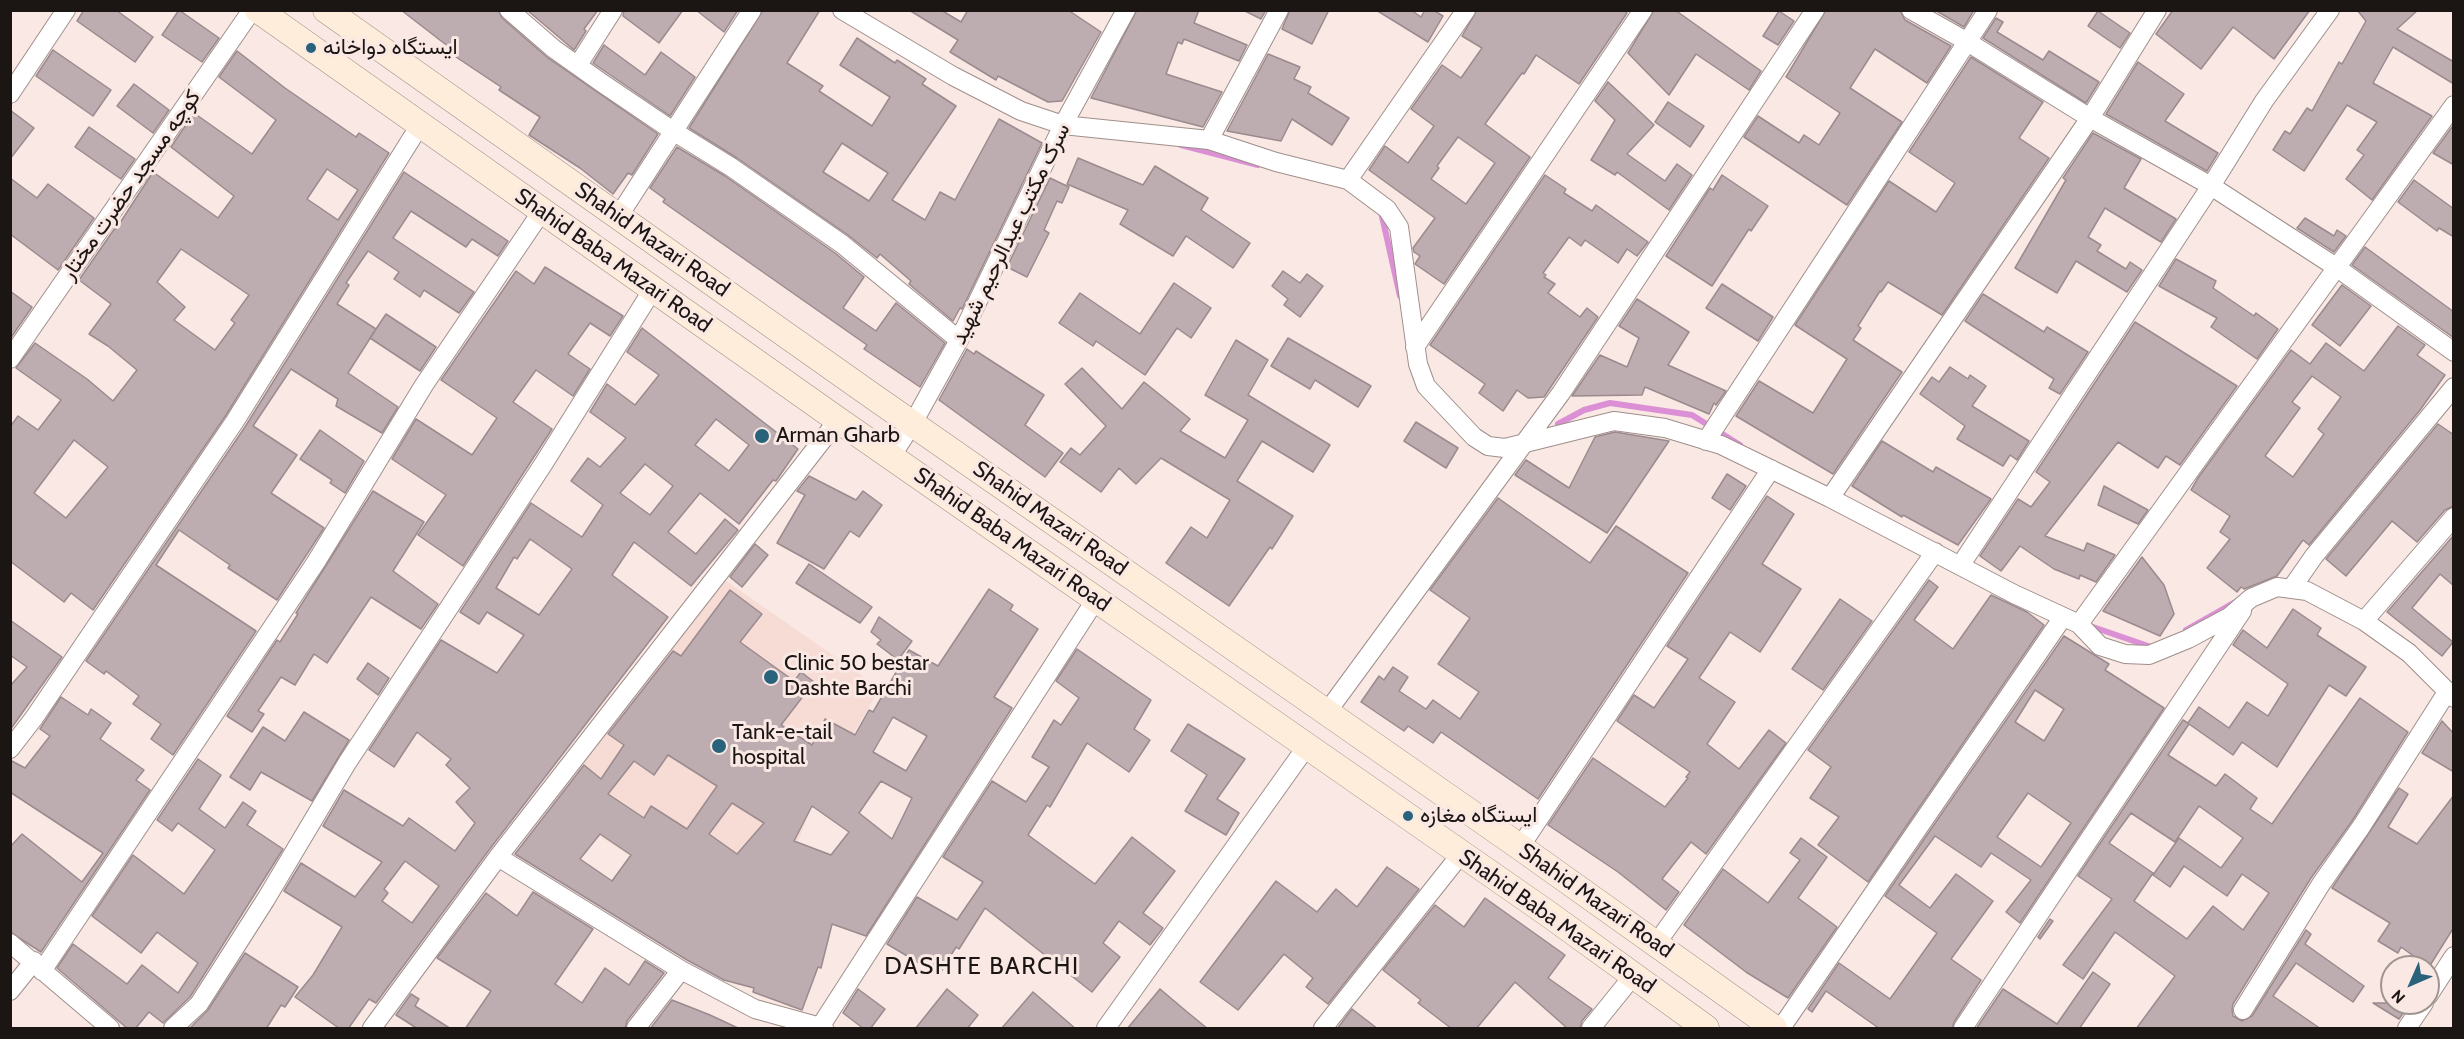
<!DOCTYPE html>
<html>
<head>
<meta charset="utf-8">
<style>
  body { margin:0 }
  #map { position:relative; width:2464px; height:1039px; overflow:hidden; background:#f9e8e3; font-family:Cabin,sans-serif }
  canvas { display:block }
  .frame { position:absolute; inset:0; border:12px solid #1b1513; pointer-events:none }
  .north { position:absolute; left:2380px; top:955px; width:60px; height:60px; box-sizing:border-box; background:#f9e8e3; border:2px solid #a09490; border-radius:50%; rotate:225deg; font-size:16px; font-weight:700; line-height:24px; text-align:center; color:#1b1513 }
  .north::after { content:''; display:block; margin:auto; width:21px; height:27px; background:#28627b; clip-path:polygon(50% 0,100% 100%,50% 72%,0 100%) }
</style>
</head>
<body>
<div id="map">
<canvas width="2464" height="1039"></canvas>
<div class="frame"></div>
<div class="north">N</div>
</div>
<script>
const g = document.querySelector('canvas').getContext('2d');
g.lineJoin = 'round';
function fill(path, color) { g.fillStyle = color; g.fill(path, 'evenodd'); }
const poly = rows => new Path2D(rows.map(r => 'M' + r).join(''));
function stroke(path, color, width, dash) { g.strokeStyle = color; g.lineWidth = width; g.lineCap = dash ? 'butt' : 'round'; g.setLineDash(dash || []); g.stroke(path); }
function label(font, color, halo, rows, align = 'center') {
  g.font = font + ' Cabin,Vazirmatn,sans-serif'; g.lineWidth = 6; g.setLineDash([]); g.textBaseline = 'middle'; g.strokeStyle = halo; g.fillStyle = color; for (const [text, x, y, turn = 0] of rows) {
    g.save(); g.translate(x, y); g.rotate((+turn || 0) * Math.PI / 180); g.textAlign = isNaN(turn) ? turn : align; if (halo) g.strokeText(text, 0, 0); g.fillText(text, 0, 0); g.restore();
  }
}
fill(poly([
  [722,578,880,688,811,807,761,940,548,803]
]), '#f6dcd5');
stroke(poly([
  [1181,145,1258,165],
  [1381,212,1400,296],
  [1558,424,1584,410,1610,403,1692,415,1740,445],
  [2090,626,2154,648],
  [2186,630,2237,601]
]), '#db90d5', 6);
const building = poly([
  [84,10,116,10,153,37,135,62,77,21,84,10],
  [179,10,219,38,202,62,162,35,179,10],
  [401,10,498,10,502,18,548,58,658,134,632,175,628,173,613,194,580,168,529,135,540,117,499,90,501,87,456,57,458,54,401,10],
  [527,10,598,10,584,29,586,31,574,50,527,10],
  [624,10,683,10,659,43,623,16,624,10],
  [696,10,738,10,724,32,696,10],
  [763,10,820,10,787,63,823,86,819,91,872,126,890,97,840,65,857,38,895,63,897,60,926,79,922,84,956,106,892,200,925,220,940,192,955,200,999,119,1042,143,962,309,960,308,953,321,909,284,911,281,880,254,877,258,848,235,737,158,689,128,763,10],
  [842,143,888,173,869,201,823,172,842,143],
  [909,10,941,10,961,22,968,10,1068,10,1101,32,1062,101,1048,102,998,76,996,80,950,52,958,40,909,10],
  [1137,10,1199,10,1194,23,1247,45,1239,61,1184,39,1182,44,1178,42,1166,74,1222,92,1203,127,1091,98,1137,10],
  [1243,10,1266,10,1261,19,1243,10],
  [1290,10,1329,10,1312,44,1282,29,1290,10],
  [1376,10,1411,10,1421,17,1425,10,1433,10,1443,16,1428,42,1376,10],
  [1477,10,1623,10,1627,13,1579,84,1536,55,1524,74,1522,73,1485,124,1530,157,1444,284,1415,264,1420,256,1414,252,1413,248,1435,218,1369,170,1385,146,1408,163,1434,126,1411,109,1442,65,1461,78,1482,48,1462,36,1477,10],
  [1458,137,1495,163,1466,204,1431,179,1439,168,1437,166,1458,137],
  [1654,10,1675,10,1761,71,1749,90,1696,54,1669,95,1628,53,1654,10],
  [1826,10,1900,10,1905,20,1951,46,1927,83,1875,49,1850,88,1902,122,1847,205,1744,137,1758,116,1799,143,1804,135,1819,145,1840,113,1786,77,1826,10],
  [1935,10,1974,10,1964,27,1935,10],
  [2173,10,2310,10,2274,59,2233,27,2201,69,2156,34,2173,10],
  [2357,10,2418,10,2397,29,2454,62,2454,84,2393,47,2373,83,2432,116,2372,200,2346,179,2364,155,2357,150,2377,122,2347,105,2304,171,2273,150,2285,131,2290,134,2307,108,2312,111,2339,62,2342,64,2366,21,2357,10],
  [1779,11,1794,21,1778,45,1763,36,1779,11],
  [2098,11,2130,33,2120,48,2088,26,2098,11],
  [1996,18,2003,22,1997,32,2043,60,2049,51,2099,82,2086,103,1983,38,1996,18],
  [604,45,645,75,661,52,695,77,670,116,593,63,604,45],
  [53,50,111,90,93,116,36,76,53,50],
  [237,51,285,88,356,137,359,133,389,153,226,415,93,610,71,593,64,602,10,561,10,427,18,416,38,430,61,400,16,368,35,343,87,379,113,401,137,370,108,346,89,334,111,304,79,280,115,228,116,229,153,172,218,218,234,196,171,147,194,113,252,154,276,120,219,77,237,51],
  [327,169,358,190,338,220,307,199,327,169],
  [181,249,249,295,231,320,235,323,215,350,174,320,185,307,157,282,181,249],
  [74,440,108,467,66,518,34,493,74,440],
  [1268,54,1300,67,1294,79,1311,87,1308,93,1349,118,1332,145,1292,119,1281,141,1227,131,1268,54],
  [1971,57,2043,102,2019,138,2049,158,1942,315,1888,282,1881,292,1880,291,1858,326,1861,328,1853,340,1902,372,1833,474,1736,416,1759,381,1813,413,1847,359,1795,325,1889,181,1936,212,1955,183,1909,152,1971,57],
  [2138,62,2184,94,2165,121,2218,153,2207,171,2106,114,2138,62],
  [1608,82,1654,125,1627,154,1665,181,1677,164,1692,175,1669,210,1617,172,1615,175,1591,160,1615,120,1595,101,1608,82],
  [134,84,169,110,153,133,117,106,134,84],
  [1668,102,1704,126,1690,147,1655,122,1668,102],
  [10,110,34,128,10,159,10,110],
  [89,127,135,159,121,179,75,147,89,127],
  [2452,127,2454,128,2454,165,2433,153,2452,127],
  [2093,133,2141,159,2124,188,2176,219,2161,242,2105,208,2088,237,2101,245,2097,251,2126,269,2130,262,2142,270,2127,292,2076,261,2057,293,2015,268,2066,180,2063,178,2093,133],
  [677,147,725,176,835,253,864,277,843,308,876,331,896,303,945,343,920,387,864,349,867,345,663,202,665,199,650,188,677,147],
  [1078,158,1143,185,1155,166,1208,198,1201,210,1250,243,1233,268,1186,236,1173,256,1120,224,1128,210,1067,184,1078,158],
  [404,172,508,241,498,256,472,239,466,247,411,211,393,238,474,292,459,313,424,290,420,297,394,279,399,272,368,251,346,283,349,285,337,304,376,329,348,373,398,407,382,433,336,406,338,399,291,369,253,426,297,455,271,493,324,528,277,600,228,568,230,565,179,530,156,565,256,631,173,755,151,739,161,724,133,704,139,696,106,671,104,674,86,661,245,427,404,172],
  [1545,175,1566,189,1564,193,1592,211,1596,205,1648,242,1637,256,1627,249,1618,263,1585,240,1581,246,1569,237,1543,273,1546,275,1544,277,1555,284,1548,293,1580,317,1587,308,1598,317,1544,397,1528,398,1517,390,1503,411,1479,393,1485,384,1430,345,1545,175],
  [1722,175,1768,206,1751,231,1749,229,1712,286,1666,256,1710,188,1713,190,1722,175],
  [10,178,37,198,48,184,94,218,58,270,10,234,10,178],
  [1050,178,1069,187,1062,203,1057,201,1044,230,1049,233,1027,277,1007,267,1050,178],
  [2414,180,2454,209,2454,237,2439,228,2437,231,2398,202,2414,180],
  [2305,218,2334,236,2337,230,2346,236,2334,252,2297,228,2305,218],
  [2365,247,2454,312,2454,338,2352,265,2365,247],
  [2176,259,2216,281,2213,288,2254,316,2256,313,2278,329,2257,359,2211,327,2217,318,2159,286,2176,259],
  [545,267,623,316,610,336,590,323,568,354,590,369,573,396,536,370,513,402,552,429,463,566,418,535,446,495,392,459,416,419,472,455,497,418,441,380,516,271,534,284,545,267],
  [1283,271,1300,283,1307,274,1323,286,1300,317,1284,305,1288,299,1272,286,1283,271],
  [1174,283,1211,308,1191,338,1177,328,1145,375,1096,341,1093,346,1059,323,1080,293,1140,334,1174,283],
  [1722,284,1773,317,1758,341,1706,308,1722,284],
  [2342,285,2371,306,2340,346,2312,325,2342,285],
  [10,291,32,307,10,339,10,291],
  [1983,294,2044,332,2047,327,2088,352,2060,394,2049,388,2054,379,1965,321,1983,294],
  [1637,299,1689,332,1668,365,1726,391,1716,405,1714,403,1709,414,1645,387,1642,395,1572,396,1600,355,1627,367,1639,338,1619,326,1637,299],
  [386,314,436,347,420,371,370,338,386,314],
  [2135,322,2237,386,2180,465,2166,456,2158,468,2118,442,2045,536,2084,551,2087,543,2115,555,2096,582,2080,575,2079,579,2054,569,2020,546,2001,571,1980,556,2018,499,2031,507,2050,482,2036,472,2135,322],
  [2398,326,2425,345,2417,355,2445,375,2420,410,2309,545,2303,540,2277,576,2244,589,2241,587,2237,592,2207,568,2230,539,2220,532,2230,516,2191,490,2198,478,2291,350,2310,364,2326,343,2364,371,2398,326],
  [2312,376,2341,397,2318,429,2324,434,2293,477,2265,456,2300,408,2292,402,2312,376],
  [642,328,798,449,776,481,773,480,739,524,700,493,668,532,696,554,725,519,738,530,691,586,634,542,612,575,668,617,489,850,376,1003,369,999,348,1029,340,1029,295,997,313,975,342,927,284,891,301,863,355,897,382,862,323,826,344,790,403,826,409,818,455,851,475,823,456,802,470,788,446,765,451,759,417,732,394,767,369,750,441,640,497,673,524,635,487,612,479,624,460,612,531,503,582,537,603,505,571,481,588,458,600,467,626,438,590,412,607,384,635,405,659,375,627,352,642,328],
  [716,419,749,445,729,471,695,445,716,419],
  [645,464,673,486,650,515,620,493,645,464],
  [530,539,572,569,539,615,496,588,514,557,517,559,530,539],
  [405,861,439,886,412,923,382,901,388,893,384,889,405,861],
  [1288,338,1371,386,1358,407,1315,380,1310,389,1271,366,1288,338],
  [1236,340,1268,360,1248,395,1330,445,1313,472,1262,441,1237,481,1293,516,1272,549,1270,547,1229,606,1166,563,1191,527,1207,538,1230,500,1161,458,1136,484,1119,468,1101,492,1060,462,1071,448,1080,455,1106,426,1065,384,1082,368,1122,409,1144,382,1190,419,1180,431,1225,458,1248,420,1205,395,1236,340],
  [967,349,974,354,976,351,1044,395,1025,425,1063,453,1045,477,939,400,967,349],
  [1950,367,1968,379,1970,375,1986,386,1972,406,2029,441,2017,460,2010,455,2003,466,1957,439,1965,426,1920,394,1932,377,1939,382,1950,367],
  [1416,422,1458,448,1446,468,1404,441,1416,422],
  [2438,424,2454,435,2454,506,2445,510,2417,542,2392,521,2346,576,2326,559,2438,424],
  [320,430,364,461,345,493,330,483,332,480,300,459,320,430],
  [1615,432,1669,441,1607,533,1515,475,1526,460,1569,488,1595,437,1615,432],
  [1882,441,1933,472,1936,467,1991,499,1958,545,1903,515,1902,517,1852,486,1882,441],
  [1727,474,1746,486,1730,510,1712,498,1727,474],
  [809,476,856,500,863,491,882,505,859,537,850,531,824,569,777,543,805,495,797,491,809,476],
  [2104,486,2148,510,2138,524,2098,505,2104,486],
  [373,491,424,522,393,571,438,604,421,629,371,597,327,663,314,654,295,685,281,677,258,711,264,714,252,732,227,716,277,640,280,642,298,614,296,613,373,491],
  [1767,496,1794,514,1762,564,1801,589,1760,652,1730,632,1699,678,1735,702,1707,744,1739,769,1769,730,1786,743,1706,854,1691,842,1662,879,1679,892,1666,910,1618,872,1548,825,1593,758,1665,807,1688,778,1686,777,1690,772,1617,721,1634,695,1654,708,1688,659,1667,646,1767,496],
  [1498,498,1590,563,1616,526,1688,573,1538,799,1441,732,1433,743,1408,726,1404,731,1361,702,1379,676,1384,680,1393,667,1408,677,1399,691,1426,709,1433,700,1460,719,1479,692,1438,664,1470,618,1430,590,1498,498],
  [2454,535,2454,586,2440,574,2412,608,2453,642,2442,656,2387,612,2454,535],
  [755,544,768,555,742,587,730,577,755,544],
  [2142,557,2164,585,2174,614,2160,636,2103,611,2142,557],
  [809,564,872,607,860,623,796,583,809,564],
  [1929,580,1938,587,1914,620,1953,649,1991,595,2027,612,2044,625,1868,882,1818,845,1839,817,1810,798,1831,767,1808,750,1929,580],
  [989,589,1013,605,1010,610,1038,629,994,697,1012,708,866,936,832,924,821,968,818,967,802,1010,753,992,754,988,724,980,687,960,515,854,584,765,601,779,624,745,608,734,673,651,681,656,730,590,762,614,740,642,794,681,801,672,814,682,781,725,812,745,825,719,855,735,869,710,873,712,909,650,938,666,989,589],
  [893,717,927,736,906,771,873,752,893,717],
  [668,755,717,786,687,829,651,806,644,818,608,794,634,761,654,775,668,755],
  [881,781,912,798,892,839,859,813,881,781],
  [732,803,764,823,737,854,709,834,732,803],
  [812,806,849,832,831,855,794,841,812,806],
  [600,834,631,855,612,881,580,859,600,834],
  [1840,599,1872,621,1823,690,1792,669,1840,599],
  [2293,609,2321,628,2317,635,2366,667,2346,696,2329,685,2277,767,2242,742,2233,755,2189,724,2168,755,2216,786,2225,774,2257,798,2250,809,2272,824,2360,698,2408,732,2352,821,2311,878,2233,1004,2232,1010,2233,1016,2242,1021,2252,1016,2306,930,2311,934,2305,944,2364,986,2353,1002,2296,963,2273,996,2321,1029,2136,1029,2175,976,2115,932,2083,979,2063,965,2112,899,2078,876,2183,720,2188,723,2199,707,2229,728,2247,702,2268,716,2288,684,2233,645,2243,630,2267,648,2293,609],
  [2199,806,2243,838,2221,868,2179,838,2153,875,2170,887,2184,866,2227,896,2242,874,2269,893,2243,930,2213,906,2187,939,2134,901,2153,873,2109,843,2131,813,2175,842,2199,806],
  [879,617,912,641,898,660,877,644,881,640,871,632,879,617],
  [10,620,62,657,10,730,10,686,27,667,10,655,10,620],
  [2064,636,2109,664,2105,670,2164,708,2020,923,2006,912,2031,880,1991,853,1981,867,1935,836,1899,885,1930,908,1956,874,1993,901,1951,959,1981,980,1954,1022,1952,1029,1880,1029,1826,991,1812,1012,1808,1009,1839,963,1890,999,1937,933,1885,896,2064,636],
  [2035,690,2064,709,2044,741,2015,722,2035,690],
  [2028,793,2071,823,2041,867,1997,837,2028,793],
  [1077,649,1151,700,1134,729,1150,740,1129,772,1087,743,1050,807,1047,805,1028,835,1095,884,1132,837,1175,871,1143,913,1163,928,1150,945,1119,921,1103,943,1120,957,1092,992,985,908,959,949,956,947,939,975,887,944,917,897,957,920,983,882,943,857,992,781,1026,802,1049,767,1032,757,1054,720,1061,725,1079,698,1056,681,1077,649],
  [368,663,389,678,378,695,357,679,368,663],
  [61,697,88,715,91,709,111,723,100,739,144,770,136,780,150,790,41,952,10,932,10,847,22,834,82,882,103,853,10,792,10,760,25,768,50,736,40,729,61,697],
  [304,712,349,740,312,801,261,772,250,790,230,777,263,727,285,741,304,712],
  [2442,721,2454,734,2454,772,2422,753,2442,721],
  [1188,724,1245,759,1217,799,1239,813,1226,835,1185,811,1207,775,1171,751,1188,724],
  [198,759,221,775,199,809,225,828,243,802,256,811,247,825,283,849,190,997,163,1023,149,1012,135,1029,128,1029,57,968,73,944,127,984,142,965,178,993,198,963,157,932,141,953,92,916,133,855,184,894,215,850,178,823,172,831,157,820,198,759],
  [2399,788,2408,794,2388,827,2417,844,2454,795,2454,927,2429,967,2401,947,2398,953,2378,941,2390,923,2332,888,2399,788],
  [1801,838,1827,857,1798,898,1837,927,1788,998,1746,972,1684,925,1723,869,1768,903,1800,860,1790,853,1801,838],
  [1387,867,1419,889,1328,1004,1306,987,1313,978,1284,954,1238,1010,1200,982,1276,881,1317,912,1336,889,1357,907,1387,867],
  [533,892,593,929,555,984,582,1003,605,968,629,985,645,961,664,973,627,1021,625,1029,465,1029,491,991,437,958,486,893,517,916,533,892],
  [1485,898,1565,955,1548,978,1592,1009,1582,1021,1580,1029,1567,1028,1515,982,1476,1029,1452,1029,1418,1003,1421,1000,1383,970,1435,905,1464,927,1485,898],
  [2050,919,2053,921,2040,939,2038,937,2050,919],
  [245,953,298,987,285,1007,281,1005,266,1029,189,1029,208,1010,245,953],
  [2093,972,2110,984,2079,1029,1976,1029,2003,989,2057,1024,2093,972],
  [858,989,885,1009,870,1029,864,1029,843,1013,858,989],
  [947,989,978,1015,967,1029,915,1029,947,989],
  [1160,989,1186,1011,1208,1029,1127,1029,1160,989],
  [1033,992,1076,1029,1001,1029,1033,992],
  [411,994,419,999,415,1006,451,1029,418,1029,396,1015,411,994],
  [672,1000,710,1015,740,1029,650,1029,672,1000],
  [2373,1003,2410,1003,2399,1019,2373,1003],
  [1352,1009,1378,1029,1337,1029,1352,1009]
]);
fill(building, '#bdacb0');
stroke(building, '#9b8a8e', 1.5);
const minor = poly([
  [509,10,554,49,602,83,673,131,731,167,842,244,959,340],
  [842,10,953,76,1021,111,1063,125,1209,140,1276,162,1348,180,1387,209,1399,227,1418,364,1426,386,1474,437,1488,446,1505,448,1614,421,1665,428,1721,445,1830,498,2014,594,2079,624,2100,646,2125,654,2149,655,2188,639,2229,617,2251,598,2277,587,2307,591,2364,621,2409,653,2454,698],
  [1911,10,1966,41,2090,118,2211,186,2336,267,2454,352],
  [578,65,613,10],
  [10,94,66,10],
  [1209,140,1279,10],
  [1348,180,1466,10],
  [618,217,752,10],
  [1415,347,1643,10],
  [10,359,252,10],
  [1706,441,1988,10],
  [892,455,913,423,959,340,1063,125,1126,10],
  [1830,498,2090,118,2157,10],
  [1960,566,2211,186,2264,101,2330,10],
  [2291,589,2314,556,2454,387],
  [2364,621,2454,517],
  [2079,624,2454,105],
  [1327,712,1561,393,1815,10],
  [10,749,34,718,235,421,420,125],
  [1520,847,1771,469],
  [498,857,681,970,755,1009,824,1028],
  [10,943,110,1028],
  [1656,944,1935,552],
  [42,971,316,562,424,385,542,211],
  [10,991,34,961],
  [2428,996,2454,956],
  [2243,1010,2321,884,2361,827,2447,692],
  [820,1027,1096,599],
  [173,1028,199,1004,266,899,347,763,544,463,653,289],
  [372,1028,498,857,838,420],
  [636,1028,681,970],
  [1106,1028,1307,746],
  [1323,1028,1461,854],
  [1591,1028,1633,976],
  [1781,1028,2063,617],
  [1963,1028,2242,611],
  [2407,1028,2424,1003]
]);
const secondary = poly([
  [258,10,838,420,1547,913,1706,1028],
  [326,10,871,395,1520,847,1774,1028]
]);
stroke(minor, '#9f8f8b', 20);
stroke(secondary, '#9f8f8b', 27);
stroke(minor, '#fff', 18);
stroke(secondary, '#feedda', 26);
for (const [x, y, r, color] of [
  [311,48,6,"#28627b"],
  [762,436,8,"#28627b"],
  [771,677,8,"#28627b"],
  [719,746,8,"#28627b"],
  [1408,816,6,"#28627b"]
]) { const dot = new Path2D(); dot.arc(x, y, r, 0, 2 * Math.PI); g.fillStyle = color; g.fill(dot); stroke(dot, '#f9e8e3', 2); }
label('22px', '#1b1513', '#f9e8e3', [
  ["ایستگاه دواخانه",323,48],
  ["Arman Gharb",776,436],
  ["Clinic 50 bestar",784,664],
  ["Dashte Barchi",784,689],
  ["Tank-e-tail",732,733],
  ["hospital",732,758],
  ["ایستگاه مغازه",1420,816]
], 'left');
label('22px', '#1b1513', '#f9e8e3', [
  ["کوچه مسجد حضرت مختار",131,185,-55],
  ["سرک مکتب عبدالرحیم شهید",1011,234,-64],
  ["Shahid Mazari Road",652,240,35],
  ["Shahid Baba Mazari Road",613,261,35],
  ["Shahid Mazari Road",1050,519,35],
  ["Shahid Baba Mazari Road",1012,540,35],
  ["Shahid Mazari Road",1596,901,35],
  ["Shahid Baba Mazari Road",1557,922,35]
]);
g.letterSpacing = '1.5px';
label('24px', '#1b1513', '#f9e8e3', [
  ["DASHTE BARCHI",982,967]
]);
g.letterSpacing = '0px';
</script>
</body>
</html>
